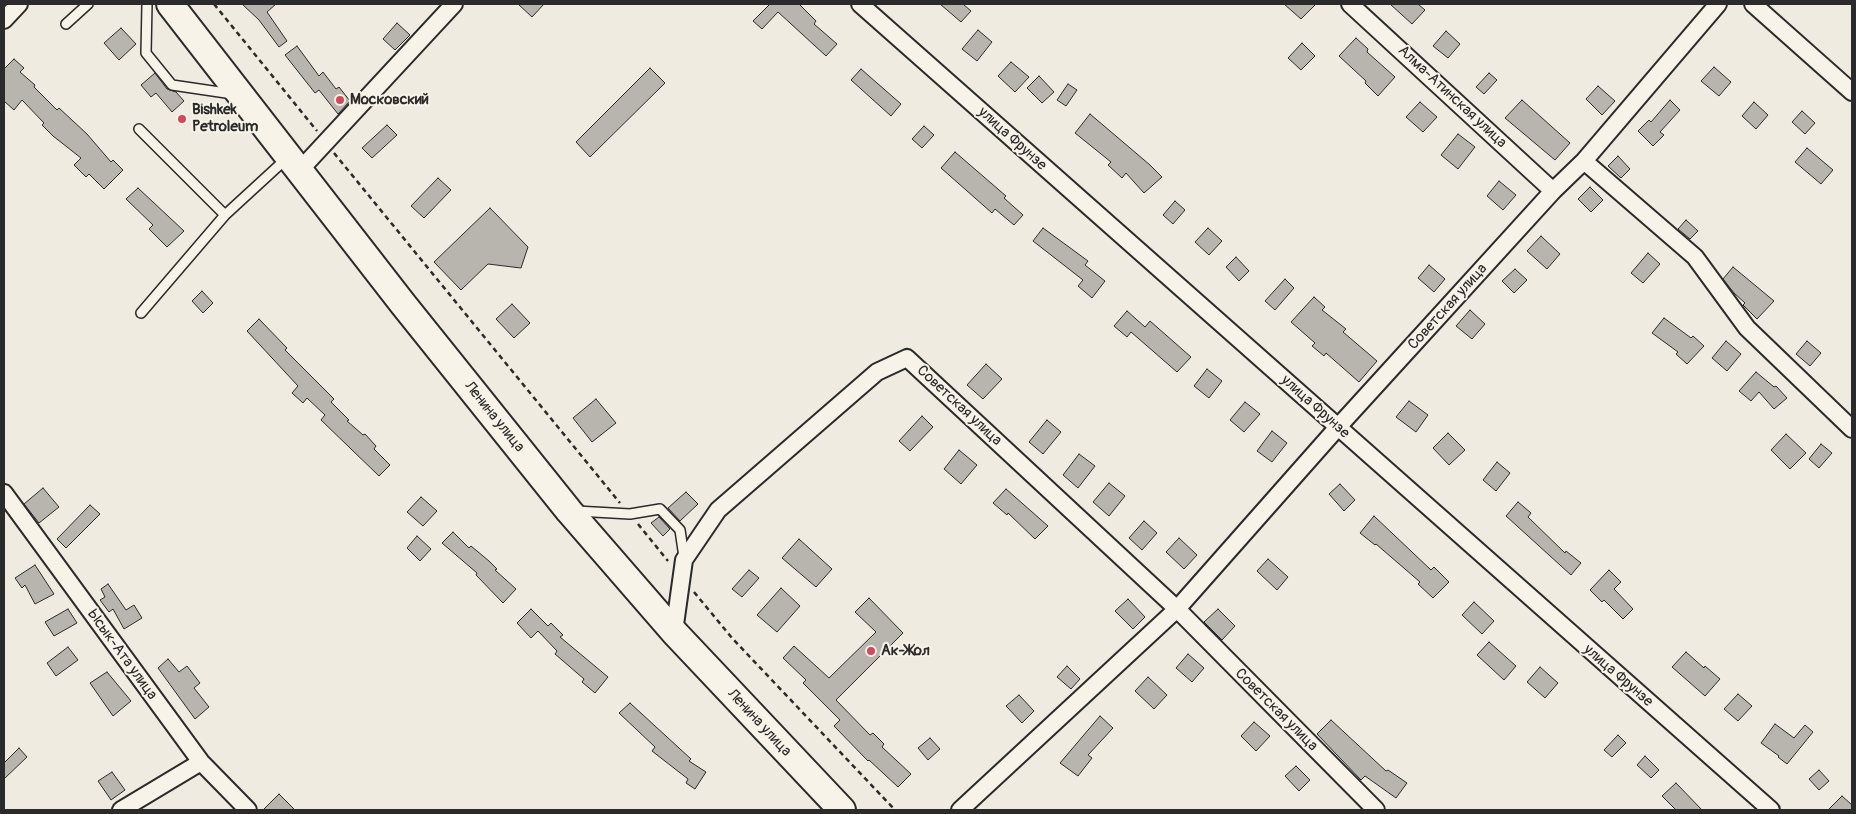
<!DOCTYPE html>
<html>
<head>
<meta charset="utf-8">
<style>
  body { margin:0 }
  #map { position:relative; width:1856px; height:814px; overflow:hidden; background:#efebe0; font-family:Pangolin,sans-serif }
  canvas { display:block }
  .frame { position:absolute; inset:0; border:5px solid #2b2b2b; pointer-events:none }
</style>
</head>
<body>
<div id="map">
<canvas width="1856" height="814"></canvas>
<div class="frame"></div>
</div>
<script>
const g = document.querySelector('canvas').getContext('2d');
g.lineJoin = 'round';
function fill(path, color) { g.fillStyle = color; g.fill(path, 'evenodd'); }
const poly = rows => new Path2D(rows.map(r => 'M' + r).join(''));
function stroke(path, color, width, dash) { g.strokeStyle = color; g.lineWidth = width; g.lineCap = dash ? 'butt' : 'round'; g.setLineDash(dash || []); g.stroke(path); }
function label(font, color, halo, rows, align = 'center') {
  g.font = font + ' Pangolin,sans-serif'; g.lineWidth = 4; g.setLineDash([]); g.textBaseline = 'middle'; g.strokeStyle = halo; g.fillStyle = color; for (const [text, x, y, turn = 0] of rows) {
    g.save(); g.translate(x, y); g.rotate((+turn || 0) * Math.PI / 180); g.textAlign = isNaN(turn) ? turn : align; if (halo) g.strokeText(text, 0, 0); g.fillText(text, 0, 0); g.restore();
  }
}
const building = poly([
  [242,4,276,4,267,12,287,41,279,47,259,20,242,4],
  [518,4,544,4,532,17,518,4],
  [770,4,799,4,816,21,814,24,837,44,826,56,778,12,762,29,753,21,770,4],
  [940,4,963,4,971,11,961,22,940,4],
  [1284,4,1316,4,1301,19,1284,4],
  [1390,4,1418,4,1425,10,1412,24,1390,4],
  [397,23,410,35,395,50,383,39,397,23],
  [121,28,136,44,119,60,104,43,121,28],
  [978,30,992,42,977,61,962,49,978,30],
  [1446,31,1460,44,1448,58,1433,46,1446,31],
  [1356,38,1368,49,1367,52,1395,77,1378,96,1365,83,1366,81,1339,56,1356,38],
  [1302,43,1315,56,1301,70,1288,58,1302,43],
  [297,46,319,76,323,72,336,89,339,87,350,101,338,114,319,90,315,93,285,55,297,46],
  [14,59,24,68,20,72,35,85,34,87,57,110,59,108,87,134,111,162,113,160,123,170,104,189,89,174,86,177,74,165,81,158,53,136,42,125,44,123,22,100,14,110,4,101,4,69,14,59],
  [1011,62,1029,77,1015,92,998,76,1011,62],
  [1714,67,1731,82,1719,96,1701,81,1714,67],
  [650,68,665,83,590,157,576,142,650,68],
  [861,69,901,104,891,116,851,80,861,69],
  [155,73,167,89,176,92,184,101,172,112,156,93,151,97,141,85,155,73],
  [1489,73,1497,80,1484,94,1476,87,1489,73],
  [1039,76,1054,92,1042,103,1027,88,1039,76],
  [1068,84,1077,90,1066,106,1057,100,1068,84],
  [1598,86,1615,101,1602,115,1586,99,1598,86],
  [1522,100,1570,143,1555,160,1505,118,1522,100],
  [1670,100,1680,110,1660,132,1664,135,1653,146,1638,131,1649,120,1651,122,1670,100],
  [1420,102,1437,117,1423,132,1406,117,1420,102],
  [1754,102,1768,115,1756,129,1742,116,1754,102],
  [1802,111,1815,123,1805,134,1792,122,1802,111],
  [1090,114,1150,165,1162,177,1144,193,1126,173,1122,178,1108,165,1111,162,1075,133,1090,114],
  [387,125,397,135,372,158,362,148,387,125],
  [924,126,934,135,922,148,912,139,924,126],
  [1458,134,1475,147,1458,169,1441,155,1458,134],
  [1807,148,1833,170,1821,184,1795,162,1807,148],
  [955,152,1006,196,1004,198,1023,215,1014,225,995,209,992,213,941,168,955,152],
  [1618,156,1630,169,1621,178,1608,166,1618,156],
  [438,178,451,190,424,218,411,206,438,178],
  [1499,181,1516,195,1503,210,1487,196,1499,181],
  [1590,187,1603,200,1591,212,1578,199,1590,187],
  [138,188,184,231,167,247,149,229,153,225,126,199,138,188],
  [1175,201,1185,210,1173,224,1163,215,1175,201],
  [490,208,528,247,521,268,488,264,461,290,434,262,490,208],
  [1686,220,1698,231,1690,239,1678,229,1686,220],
  [1043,228,1088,261,1085,265,1105,281,1092,298,1078,286,1083,280,1033,241,1043,228],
  [1208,228,1222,241,1209,255,1195,242,1208,228],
  [1541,236,1560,254,1547,269,1527,251,1541,236],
  [1648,253,1660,264,1643,283,1631,273,1648,253],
  [1236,257,1249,271,1239,281,1226,267,1236,257],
  [1429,265,1445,279,1434,292,1418,278,1429,265],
  [1733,267,1774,301,1757,319,1743,305,1745,303,1734,293,1723,279,1733,267],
  [1515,269,1527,280,1514,293,1502,281,1515,269],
  [1285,279,1294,288,1275,310,1265,301,1285,279],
  [202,291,213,303,203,313,192,301,202,291],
  [1314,297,1325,307,1322,310,1346,329,1343,332,1377,361,1359,382,1326,353,1324,356,1312,346,1315,343,1291,322,1314,297],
  [512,304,530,323,514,338,496,319,512,304],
  [1470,310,1485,324,1472,339,1456,326,1470,310],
  [1127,311,1145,327,1150,321,1191,357,1177,372,1131,332,1127,337,1114,326,1127,311],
  [1664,318,1691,338,1693,336,1704,346,1687,364,1676,354,1678,352,1652,333,1664,318],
  [259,319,287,348,285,350,334,399,331,402,349,420,347,421,363,435,365,434,376,446,374,449,390,465,379,476,321,420,325,415,307,398,303,403,292,393,298,386,247,331,259,319],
  [1726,341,1741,354,1727,371,1712,358,1726,341],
  [1807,341,1821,353,1810,366,1796,354,1807,341],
  [986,364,1002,379,983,399,967,385,986,364],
  [1207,369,1222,381,1209,398,1194,386,1207,369],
  [1756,372,1774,387,1776,386,1787,398,1774,409,1759,392,1751,401,1739,391,1756,372],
  [596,399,616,423,592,442,573,418,596,399],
  [1409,401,1428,415,1416,432,1396,417,1409,401],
  [1245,402,1260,414,1244,432,1230,420,1245,402],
  [922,416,933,427,910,451,899,441,922,416],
  [1047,420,1061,432,1043,454,1029,442,1047,420],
  [1272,431,1287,443,1272,462,1257,451,1272,431],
  [1448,433,1465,450,1449,465,1433,448,1448,433],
  [1786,434,1806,453,1790,469,1771,450,1786,434],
  [1821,444,1832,453,1819,468,1809,459,1821,444],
  [959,450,977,465,961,484,944,469,959,450],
  [1079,454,1095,466,1078,488,1063,475,1079,454],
  [1497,462,1510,473,1496,491,1483,480,1497,462],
  [1109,483,1125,496,1109,516,1093,502,1109,483],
  [1340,484,1355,500,1344,511,1329,494,1340,484],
  [43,488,59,507,39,523,24,504,43,488],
  [1006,489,1048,526,1035,539,1008,513,1007,515,993,503,1006,489],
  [686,492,698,504,680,521,668,508,686,492],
  [421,497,437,511,423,526,407,512,421,497],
  [1518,502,1531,513,1528,517,1565,553,1566,551,1581,563,1571,575,1506,516,1518,502],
  [90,505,100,514,66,548,57,539,90,505],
  [1374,516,1431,570,1434,567,1449,582,1433,598,1418,584,1420,582,1376,544,1375,545,1360,533,1374,516],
  [659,517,670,529,663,536,651,523,659,517],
  [1144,521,1157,533,1142,550,1129,538,1144,521],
  [453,532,469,548,471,546,489,561,497,569,495,570,516,589,503,603,476,575,477,573,442,543,453,532],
  [417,536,431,549,420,561,407,548,417,536],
  [1179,538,1197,555,1184,569,1166,552,1179,538],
  [799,539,832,569,816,587,782,558,799,539],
  [1268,559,1288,577,1277,590,1257,571,1268,559],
  [35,565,54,594,35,604,25,585,22,588,15,578,35,565],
  [749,570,759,578,742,597,732,589,749,570],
  [1609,570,1621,582,1614,589,1633,609,1623,619,1604,600,1602,602,1590,590,1609,570],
  [108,584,126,610,134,605,142,618,124,629,113,609,109,612,100,600,105,597,101,589,108,584],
  [781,588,800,606,777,632,757,615,781,588],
  [869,598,903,633,836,700,870,735,873,733,884,744,882,747,911,774,898,787,869,760,868,761,834,726,840,720,803,683,806,680,783,658,794,646,829,678,876,632,855,612,869,598],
  [1128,599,1145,617,1133,629,1115,611,1128,599],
  [1474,602,1494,621,1482,634,1462,615,1474,602],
  [68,609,77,623,54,636,45,622,68,609],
  [531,609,548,626,551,623,563,635,560,637,608,677,595,693,582,682,584,679,555,654,557,651,538,631,531,638,517,623,531,609],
  [1218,609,1235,626,1222,640,1204,622,1218,609],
  [1489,642,1516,666,1504,680,1477,655,1489,642],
  [68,647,78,660,56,676,47,663,68,647],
  [1686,652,1704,668,1705,666,1720,679,1705,696,1672,667,1686,652],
  [1188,654,1204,668,1192,682,1176,668,1188,654],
  [168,659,179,672,187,666,200,683,194,688,209,707,195,719,158,668,168,659],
  [1067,666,1080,679,1071,689,1057,677,1067,666],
  [1540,667,1558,683,1545,698,1527,682,1540,667],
  [107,672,131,701,113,716,90,683,107,672],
  [1148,677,1167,695,1154,709,1135,691,1148,677],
  [1738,694,1752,706,1738,721,1724,709,1738,694],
  [1019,695,1034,711,1022,723,1006,706,1019,695],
  [630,703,691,759,689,761,706,772,695,789,686,783,688,779,652,751,655,747,619,713,630,703],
  [1100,716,1113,728,1088,755,1092,758,1078,776,1060,763,1100,716],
  [1331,720,1386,771,1388,770,1407,783,1396,798,1365,776,1361,780,1317,734,1331,720],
  [1254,722,1270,736,1256,751,1241,736,1254,722],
  [1775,724,1794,738,1805,725,1813,732,1787,764,1778,757,1779,756,1761,743,1775,724],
  [1618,735,1626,743,1612,757,1604,750,1618,735],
  [930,738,940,749,928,760,918,748,930,738],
  [19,748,27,757,4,779,4,763,19,748],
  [1645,756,1659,770,1651,778,1637,765,1645,756],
  [1296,766,1310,780,1299,791,1285,776,1296,766],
  [1819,770,1829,781,1819,790,1809,779,1819,770],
  [112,772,125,790,111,800,98,781,112,772],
  [1676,783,1702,810,1676,810,1662,796,1676,783],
  [279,794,295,810,263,810,279,794],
  [1842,796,1852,805,1852,810,1828,810,1842,796]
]);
fill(building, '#b8b5ae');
stroke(building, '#2b2b2b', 1);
const service = poly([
  [147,4,146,53,172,85,233,94],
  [66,24,88,4],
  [139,129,225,215],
  [141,313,225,215,286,159],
  [576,511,630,514,660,509,680,530,684,557]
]);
const minor = poly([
  [860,4,1771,810],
  [1350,4,1553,191],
  [1753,4,1852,92],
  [4,20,19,4],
  [1584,161,1695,257,1747,328,1852,429],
  [300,170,454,4],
  [4,493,201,762,248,810],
  [674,632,684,560,718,510,877,372,907,358,1177,609,1376,810],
  [121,810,201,762],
  [960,810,1177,609,1338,427,1553,191,1584,161,1718,4]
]);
const primary = poly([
  [170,4,403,304,569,511,674,632,842,810]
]);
stroke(service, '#2b2b2b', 12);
stroke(minor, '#2b2b2b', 20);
stroke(primary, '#2b2b2b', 30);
stroke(poly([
  [214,4,317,131],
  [334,153,620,503],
  [638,524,668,561],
  [694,592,732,638,895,810]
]), '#2b2b2b', 2.5, [5, 4]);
stroke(service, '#f7f3e8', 9);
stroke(minor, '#f7f3e8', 16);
stroke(primary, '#f7f3e8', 26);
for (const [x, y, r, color] of [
  [340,100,5,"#d1495b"],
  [182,119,5,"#d1495b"],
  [871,651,5,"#d1495b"]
]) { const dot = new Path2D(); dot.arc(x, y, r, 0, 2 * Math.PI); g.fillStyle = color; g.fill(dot); stroke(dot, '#f7f3e8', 2); }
label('15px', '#2b2b2b', '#f7f3e8', [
  ["Алма-Атинская улица",1452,97,43],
  ["улица Фрунзе",1012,139,42],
  ["Советская улица",1448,307,-48],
  ["Советская улица",959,406,43],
  ["улица Фрунзе",1315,407,42],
  ["Ленина улица",494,417,51],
  ["Ысык-Ата улица",122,655,54],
  ["улица Фрунзе",1618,676,41],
  ["Советская улица",1276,710,45],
  ["Ленина улица",759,723,47]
]);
label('bold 15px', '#2b2b2b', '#f7f3e8', [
  ["Московский",350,100],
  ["Bishkek",192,110],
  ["Petroleum",192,127],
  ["Ак-Жол",881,651]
], 'left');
</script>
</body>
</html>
